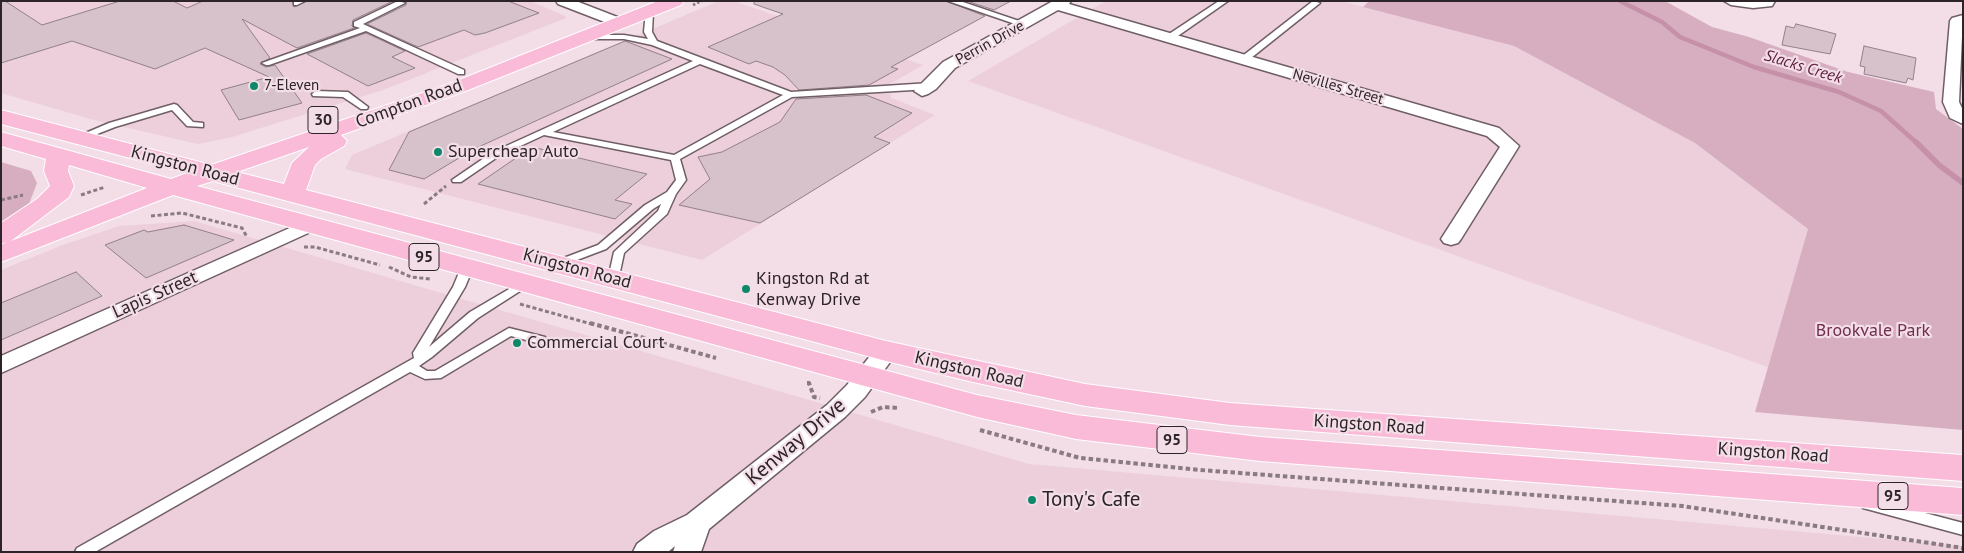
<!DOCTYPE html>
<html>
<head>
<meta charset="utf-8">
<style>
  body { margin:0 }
  #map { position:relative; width:1964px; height:553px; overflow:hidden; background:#f3dde6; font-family:"PT Sans",sans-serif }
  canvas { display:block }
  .frame { position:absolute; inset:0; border:2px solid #2c2428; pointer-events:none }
</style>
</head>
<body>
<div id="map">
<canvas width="1964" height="553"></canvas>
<div class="frame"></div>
</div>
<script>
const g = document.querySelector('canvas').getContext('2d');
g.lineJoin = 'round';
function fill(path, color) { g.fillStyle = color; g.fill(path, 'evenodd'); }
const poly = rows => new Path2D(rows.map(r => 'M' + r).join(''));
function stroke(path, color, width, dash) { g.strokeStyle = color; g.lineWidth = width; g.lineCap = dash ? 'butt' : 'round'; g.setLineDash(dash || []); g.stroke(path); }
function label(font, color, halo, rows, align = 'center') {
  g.font = font + ' "PT Sans",sans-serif'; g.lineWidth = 4.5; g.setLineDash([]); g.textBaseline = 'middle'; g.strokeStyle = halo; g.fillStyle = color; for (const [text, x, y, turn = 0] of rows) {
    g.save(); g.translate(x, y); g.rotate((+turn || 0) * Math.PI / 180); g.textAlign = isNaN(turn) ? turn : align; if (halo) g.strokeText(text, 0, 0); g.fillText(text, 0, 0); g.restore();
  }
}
fill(poly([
  [1,1,530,1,565,16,566,18,383,90,232,137,198,144,94,120,1,93],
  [719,1,733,1,923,65,890,84,891,98,935,115,702,260,345,169,352,155],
  [1106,1,1341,1,1514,46,1695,143,1808,229,1768,367,968,81],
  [194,221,1029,464,1963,546,1963,552,1,552,1,270,63,245,119,226]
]), '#eccfdb');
fill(poly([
  [1369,1,1665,1,1712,27,1749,37,1848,72,1934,92,1936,109,1963,129,1963,430,1755,412,1808,229,1695,143,1514,46,1363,7],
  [1,162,31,171,37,183,29,204,1,224]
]), '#d6aec0');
stroke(poly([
  [1620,1,1662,22,1680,37,1754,67,1839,92,1881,111,1918,144]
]), '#c590a8', 4.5);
stroke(poly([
  [1916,142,1939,165,1963,183]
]), '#c590a8', 5.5);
const building = poly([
  [1,1,5,1,42,25,120,1,173,1,187,8,203,1,292,1,294,7,307,1,393,1,353,20,352,26,354,28,297,48,242,19,270,58,260,64,266,67,275,65,302,103,239,120,221,90,269,77,205,48,155,69,72,41,1,63,1,1],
  [406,1,508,1,539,13,485,33,475,35,464,30,418,47,367,24,406,5,406,1],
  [754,1,946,1,985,16,891,67,898,69,869,85,799,90,785,75,773,67,756,61,749,64,708,47,783,14,754,4,754,1],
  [967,1,1011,1,994,10,967,1],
  [1796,24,1836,34,1830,54,1782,45,1786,26,1794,28,1796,24],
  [366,33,405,51,392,57,415,68,368,86,307,54,366,33],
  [625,41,672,59,474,149,424,179,389,170,409,132,625,41],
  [1864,46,1916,58,1913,80,1908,78,1906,83,1864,74,1865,67,1860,66,1864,46],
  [866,95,912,113,874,137,890,143,760,223,679,205,710,179,698,157,722,152,780,122,796,99,866,95],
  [532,147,647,174,615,200,632,204,615,219,478,184,532,147],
  [184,225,234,240,146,278,105,245,144,230,148,232,184,225],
  [76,272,102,296,1,340,1,303,76,272]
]);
fill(building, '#d7c2cb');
stroke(building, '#938088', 1);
const service = poly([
  [294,1,305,1,297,5,294,5,294,1],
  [398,1,405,3,363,24,464,70,464,74,458,74,366,31,269,65,266,65,262,63,360,28,354,26,354,22,398,1],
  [948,1,960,1,1028,24,1021,26,948,1],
  [1219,1,1228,1,1172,40,1166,40,1166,36,1219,1],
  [1313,1,1320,3,1246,62,1240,62,1240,58,1313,1],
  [646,10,653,12,652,32,657,41,791,92,930,83,934,86,930,89,792,97,680,159,686,180,676,194,667,214,624,253,618,281,614,282,608,279,614,252,658,211,661,204,653,209,606,249,561,266,553,266,551,264,553,262,598,245,645,205,667,192,676,180,671,160,544,135,499,156,461,182,453,182,452,180,493,152,693,61,652,45,624,39,587,39,583,37,587,35,624,35,648,39,644,32,646,10],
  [700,64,783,95,674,155,553,132,700,64],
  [316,91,348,92,368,107,367,109,361,109,343,97,313,96,312,94,316,91],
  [174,104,177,105,193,122,203,123,203,127,187,126,172,110,115,127,82,140,76,140,74,138,109,123,174,104],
  [467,265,473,268,465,287,429,347,470,312,521,282,525,281,531,284,478,318,432,357,419,366,427,371,435,371,509,328,545,337,547,340,545,343,541,344,511,336,441,378,425,379,410,372,95,552,75,552,77,548,414,358,413,353,453,287,461,268,467,265],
  [1868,498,1963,523,1963,535,1863,508,1861,504,1863,500,1868,498]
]);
const minor = poly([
  [556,1,576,1,625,20,627,23,620,27,615,26,558,4,556,1],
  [1053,1,1071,1,1069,4,1499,128,1519,146,1461,239,1458,243,1451,245,1444,243,1441,239,1500,147,1487,136,1058,10,955,68,936,89,928,94,922,96,914,91,943,62,1053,1],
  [1724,1,1775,1,1772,6,1753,8,1731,5,1724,1],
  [1963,15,1959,102,1963,110,1963,124,1950,118,1943,102,1950,21,1952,18,1963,15],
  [310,219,317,221,320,225,317,229,1,373,1,356,310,219],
  [886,343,894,346,898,351,865,397,845,417,709,529,701,552,673,552,675,546,668,552,633,552,637,544,654,531,687,515,827,405,847,385,878,346,886,343]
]);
const primary = poly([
  [658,1,684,1,681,5,463,92,341,135,347,141,344,146,321,159,315,165,306,190,886,341,1085,384,1230,403,1963,455,1963,481,1230,425,1085,406,973,382,886,361,213,181,197,186,977,395,1076,415,1260,437,1963,488,1963,515,1260,461,1076,439,977,417,173,195,1,262,1,245,7,242,1,244,1,223,37,199,50,186,44,171,46,159,1,146,1,132,171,179,187,173,1,124,1,110,211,165,449,84,658,1],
  [309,147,292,163,284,184,237,172,309,147],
  [69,165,147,188,11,241,69,197,74,186,68,171,69,165]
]);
stroke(service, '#705e66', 3);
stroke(minor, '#705e66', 3);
stroke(primary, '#fff', 2);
stroke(poly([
  [693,5,702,1]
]), '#897b81', 2.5, [2.5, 2]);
stroke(poly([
  [81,195,105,187],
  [1,200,23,195],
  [424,204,446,186],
  [151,216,182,213,242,228,247,237],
  [304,247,315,247,380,265],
  [389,267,411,277,430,279],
  [520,304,595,325]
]), '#897b81', 3, [4, 2.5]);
stroke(poly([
  [590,323,716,358],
  [807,383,809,383,814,397,820,398],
  [871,412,883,407,899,408],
  [980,430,1080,458,1200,470,1682,506,1963,548]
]), '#897b81', 4, [4.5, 3]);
fill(service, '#fff');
fill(minor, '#fff');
fill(primary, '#fabbd9');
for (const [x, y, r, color] of [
  [254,86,5,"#0d886b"],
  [438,152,5,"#0d886b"],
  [746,289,5,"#0d886b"],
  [517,343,5,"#0d886b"],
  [1032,500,5,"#0d886b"]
]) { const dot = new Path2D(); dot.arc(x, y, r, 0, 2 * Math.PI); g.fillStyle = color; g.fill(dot); stroke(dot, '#f3dde6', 2); }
label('15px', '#2c2428', '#f3dde6', [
  ["Perrin Drive",990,43,-29],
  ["Nevilles Street",1338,87,16]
]);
label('15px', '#2c2428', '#f3dde6', [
  ["7-Eleven",264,86]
], 'left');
label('italic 16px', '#5a1b3d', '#f3dde6', [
  ["Slacks Creek",1803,67,17]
]);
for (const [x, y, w] of [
  [323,120,30],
  [424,257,30],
  [1172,440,30],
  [1893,496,30]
]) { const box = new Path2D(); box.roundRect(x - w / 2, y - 13.5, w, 27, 4); g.fillStyle = '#f3dde6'; g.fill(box); stroke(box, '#2c2428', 1); }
label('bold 16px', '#2c2428', null, [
  ["30",323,120],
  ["95",424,257],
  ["95",1172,440],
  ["95",1893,496]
]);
label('18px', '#2c2428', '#f3dde6', [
  ["Compton Road",409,104,-20],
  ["Kingston Road",185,166,15],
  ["Kingston Road",577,269,15],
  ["Lapis Street",155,295,-24],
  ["Kingston Road",969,370,13],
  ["Kingston Road",1369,425,4],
  ["Kingston Road",1773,453,4]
]);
label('18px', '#2c2428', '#f3dde6', [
  ["Supercheap Auto",448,152],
  ["Kingston Rd at",756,279],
  ["Kenway Drive",756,300],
  ["Commercial Court",527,343]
], 'left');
label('18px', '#6f2e50', '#f3dde6', [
  ["Brookvale Park",1873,331]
]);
label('21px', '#2c2428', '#f3dde6', [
  ["Kenway Drive",796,442,-40]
]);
label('21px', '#2c2428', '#f3dde6', [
  ["Tony's Cafe",1042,500]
], 'left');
</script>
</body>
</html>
